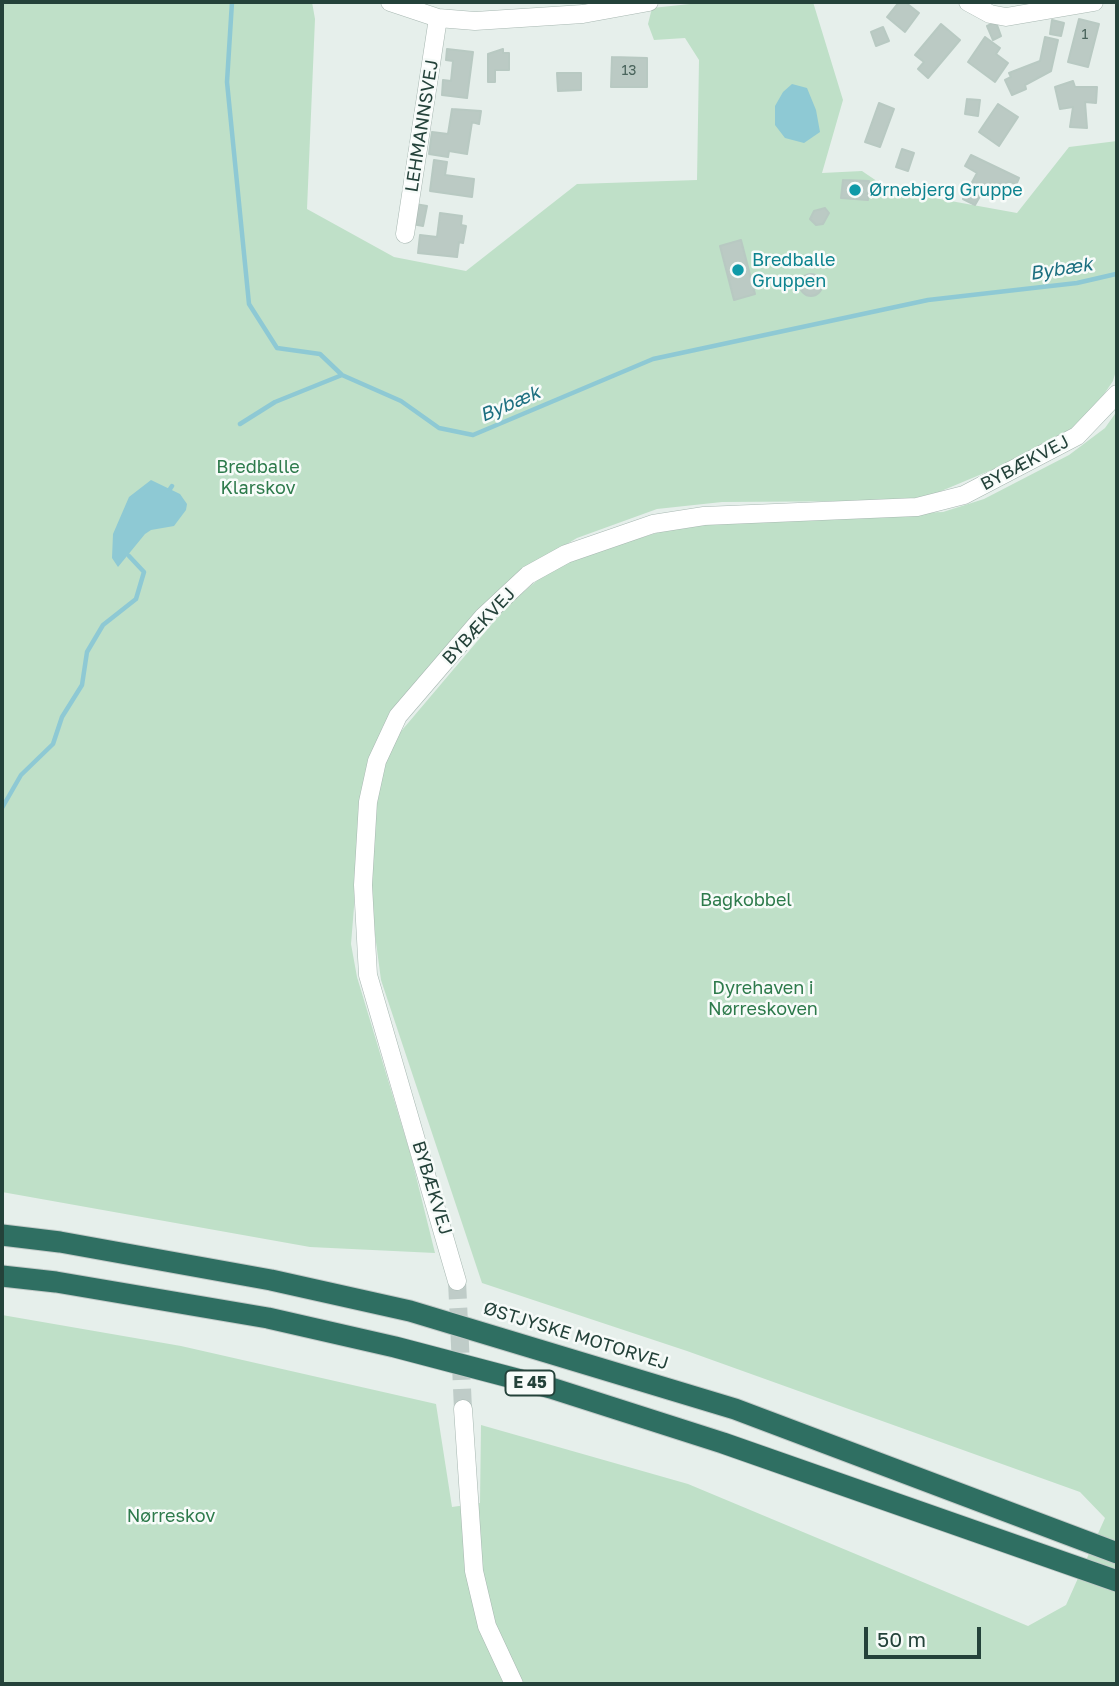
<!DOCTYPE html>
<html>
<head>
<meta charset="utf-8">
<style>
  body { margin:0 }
  #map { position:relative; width:1119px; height:1686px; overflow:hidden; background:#e6efeb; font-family:"Golos Text",sans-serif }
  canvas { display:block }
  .frame { position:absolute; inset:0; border:4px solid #24423a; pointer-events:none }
  .scale { position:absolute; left:864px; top:1627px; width:117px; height:32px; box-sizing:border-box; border:4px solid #24423a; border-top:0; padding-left:9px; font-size:21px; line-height:24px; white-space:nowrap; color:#24423a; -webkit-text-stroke:5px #f7fbf9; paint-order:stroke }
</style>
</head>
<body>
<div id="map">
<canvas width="1119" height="1686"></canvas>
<div class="frame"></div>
<div class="scale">50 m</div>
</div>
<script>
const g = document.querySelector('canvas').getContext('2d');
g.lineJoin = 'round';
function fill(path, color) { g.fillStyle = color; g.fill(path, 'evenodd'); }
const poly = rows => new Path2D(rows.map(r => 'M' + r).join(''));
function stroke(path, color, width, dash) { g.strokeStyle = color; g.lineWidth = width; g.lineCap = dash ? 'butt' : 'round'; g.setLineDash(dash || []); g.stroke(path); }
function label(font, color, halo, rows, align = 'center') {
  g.font = font + ' "Golos Text",sans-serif'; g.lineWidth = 5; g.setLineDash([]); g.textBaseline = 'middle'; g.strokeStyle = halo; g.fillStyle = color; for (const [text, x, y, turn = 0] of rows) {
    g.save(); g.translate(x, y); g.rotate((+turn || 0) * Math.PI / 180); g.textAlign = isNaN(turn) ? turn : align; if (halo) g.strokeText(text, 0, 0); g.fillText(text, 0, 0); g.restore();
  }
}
fill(poly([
  [2,2,312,2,315,19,307,209,394,257,466,271,577,184,697,180,699,60,685,38,654,40,648,24,652,8,709,2,813,2,843,100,822,173,862,171,890,190,1017,213,1069,147,1117,141,1117,367,1113,381,1096,406,1070,430,1032,453,927,497,875,501,722,502,657,509,577,538,525,569,383,726,365,772,351,944,357,977,411,1156,435,1253,310,1247,2,1192],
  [1117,411,1117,1684,2,1684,2,1315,181,1346,436,1404,452,1507,480,1503,481,1425,688,1484,1028,1626,1066,1605,1105,1518,1080,1492,687,1351,482,1283,381,980,372,912,371,841,380,773,392,742,508,605,546,573,591,553,676,527,716,522,943,512,984,499,1069,455,1105,428]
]), '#bfe0c8');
fill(poly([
  [792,84,807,88,816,110,820,132,804,143,785,138,775,125,775,106,783,92],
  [151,480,180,494,187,504,186,510,174,526,151,530,145,534,118,567,112,558,113,534,129,497]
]), '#8ec9d4');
stroke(poly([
  [232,2,227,82,249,304,277,348,320,354,342,375,401,401,439,428,473,435,653,359,928,300,1077,283,1116,274],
  [240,424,275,402,342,375],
  [170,489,172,486],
  [2,808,21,775,53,744,62,717,82,685,87,652,103,625,136,599,144,572,129,556]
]), '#8ec9d4', 4.5);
const building = poly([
  [899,2,905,2,919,13,905,32,887,17,899,2],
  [1079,19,1099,24,1088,67,1068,62,1079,19],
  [1052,20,1064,23,1061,36,1050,34,1052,20],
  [996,22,1001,36,993,40,987,26,996,22],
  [941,24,960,40,928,78,918,69,924,62,915,55,941,24],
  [883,27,889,41,876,46,871,32,883,27],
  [985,37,1000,48,996,54,1008,63,995,82,968,62,985,37],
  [1045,37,1058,40,1051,71,1025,85,1026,89,1012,95,1005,80,1011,77,1009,73,1040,61,1045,37],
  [447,49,473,52,467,98,442,95,443,80,451,81,453,61,446,60,447,49],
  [503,49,503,53,509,53,509,70,495,70,495,82,488,82,488,54,503,49],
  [612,57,647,58,647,87,611,87,612,57],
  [557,73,581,73,581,90,558,91,557,73],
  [1073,81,1075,87,1097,87,1096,103,1085,102,1087,128,1070,127,1073,107,1060,109,1055,87,1073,81],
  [967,99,980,100,978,116,965,114,967,99],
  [879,103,894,109,880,147,865,142,879,103],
  [998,104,1018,117,999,146,979,132,998,104],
  [452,109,481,111,479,124,472,122,467,154,449,151,448,157,429,154,432,132,448,134,452,109],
  [902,149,914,153,908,171,896,167,902,149],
  [971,155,1019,178,1016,185,1009,181,999,191,987,184,975,205,963,199,977,173,965,166,971,155],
  [434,160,447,162,445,175,474,179,472,197,430,191,434,160],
  [843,180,869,181,868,200,841,198,843,180],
  [415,204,427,206,423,226,412,224,415,204],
  [825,208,829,213,823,224,816,225,810,219,814,211,825,208],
  [440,213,462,216,461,225,466,226,463,243,459,242,457,257,418,253,420,235,437,237,440,213],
  [741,240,755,294,734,300,720,246,741,240],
  '800 285a11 11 0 1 1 22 0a11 11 0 1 1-22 0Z'
]);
fill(building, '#bbcac4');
stroke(building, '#b8c9c2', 2);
stroke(poly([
  [457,1281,463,1409]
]), '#bfccc8', 18, [18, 9]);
const minor = poly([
  [390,2,438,18,475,21,583,14,649,2],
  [968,2,990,14,1006,17,1094,2],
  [405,234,438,18],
  [457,1281,368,975,363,885,368,802,377,761,398,716,483,617,528,575,566,554,653,524,704,516,917,507,964,495,1077,436,1117,394],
  [463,1409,474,1571,487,1626,514,1684]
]);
const motorway = poly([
  [2,1235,60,1242,271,1280,410,1311,735,1409,1117,1553],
  [2,1276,56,1282,268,1318,395,1347,551,1388,723,1443,1117,1581]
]);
stroke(minor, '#a8b8b2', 19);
stroke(motorway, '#c2cac8', 23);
stroke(minor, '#fff', 18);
stroke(motorway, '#2f6f62', 21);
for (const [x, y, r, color] of [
  [855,190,7,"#0f9aa8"],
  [738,270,7,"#0f9aa8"]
]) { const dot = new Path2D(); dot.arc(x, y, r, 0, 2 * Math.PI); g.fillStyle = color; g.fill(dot); stroke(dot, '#f7fbf9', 2.5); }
label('14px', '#4a645c', null, [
  ["1",1085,35],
  ["13",629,71]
]);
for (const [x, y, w] of [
  [530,1383,49]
]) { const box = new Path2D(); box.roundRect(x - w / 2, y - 12.5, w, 25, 5); g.fillStyle = '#f7fbf9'; g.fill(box); stroke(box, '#24423a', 2); }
label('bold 16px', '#24423a', null, [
  ["E 45",530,1383]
]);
label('18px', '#24423a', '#f7fbf9', [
  ["LEHMANNSVEJ",422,126,-81],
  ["BYBÆKVEJ",1025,463,-28],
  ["BYBÆKVEJ",479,626,-47],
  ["BYBÆKVEJ",432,1188,73],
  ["ØSTJYSKE MOTORVEJ",576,1336,17]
]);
label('18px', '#0d838f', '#f7fbf9', [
  ["Ørnebjerg Gruppe",869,190],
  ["Bredballe",752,260],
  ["Gruppen",752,281]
], 'left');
label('18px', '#2d7a4b', '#f7fbf9', [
  ["Bredballe",258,467],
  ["Klarskov",258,488],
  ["Bagkobbel",746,900],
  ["Dyrehaven i",763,988],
  ["Nørreskoven",763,1009],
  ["Nørreskov",171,1516]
]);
label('italic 19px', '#1c6f80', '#f7fbf9', [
  ["Bybæk",1061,269,-9],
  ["Bybæk",510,404,-23]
]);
</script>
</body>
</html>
